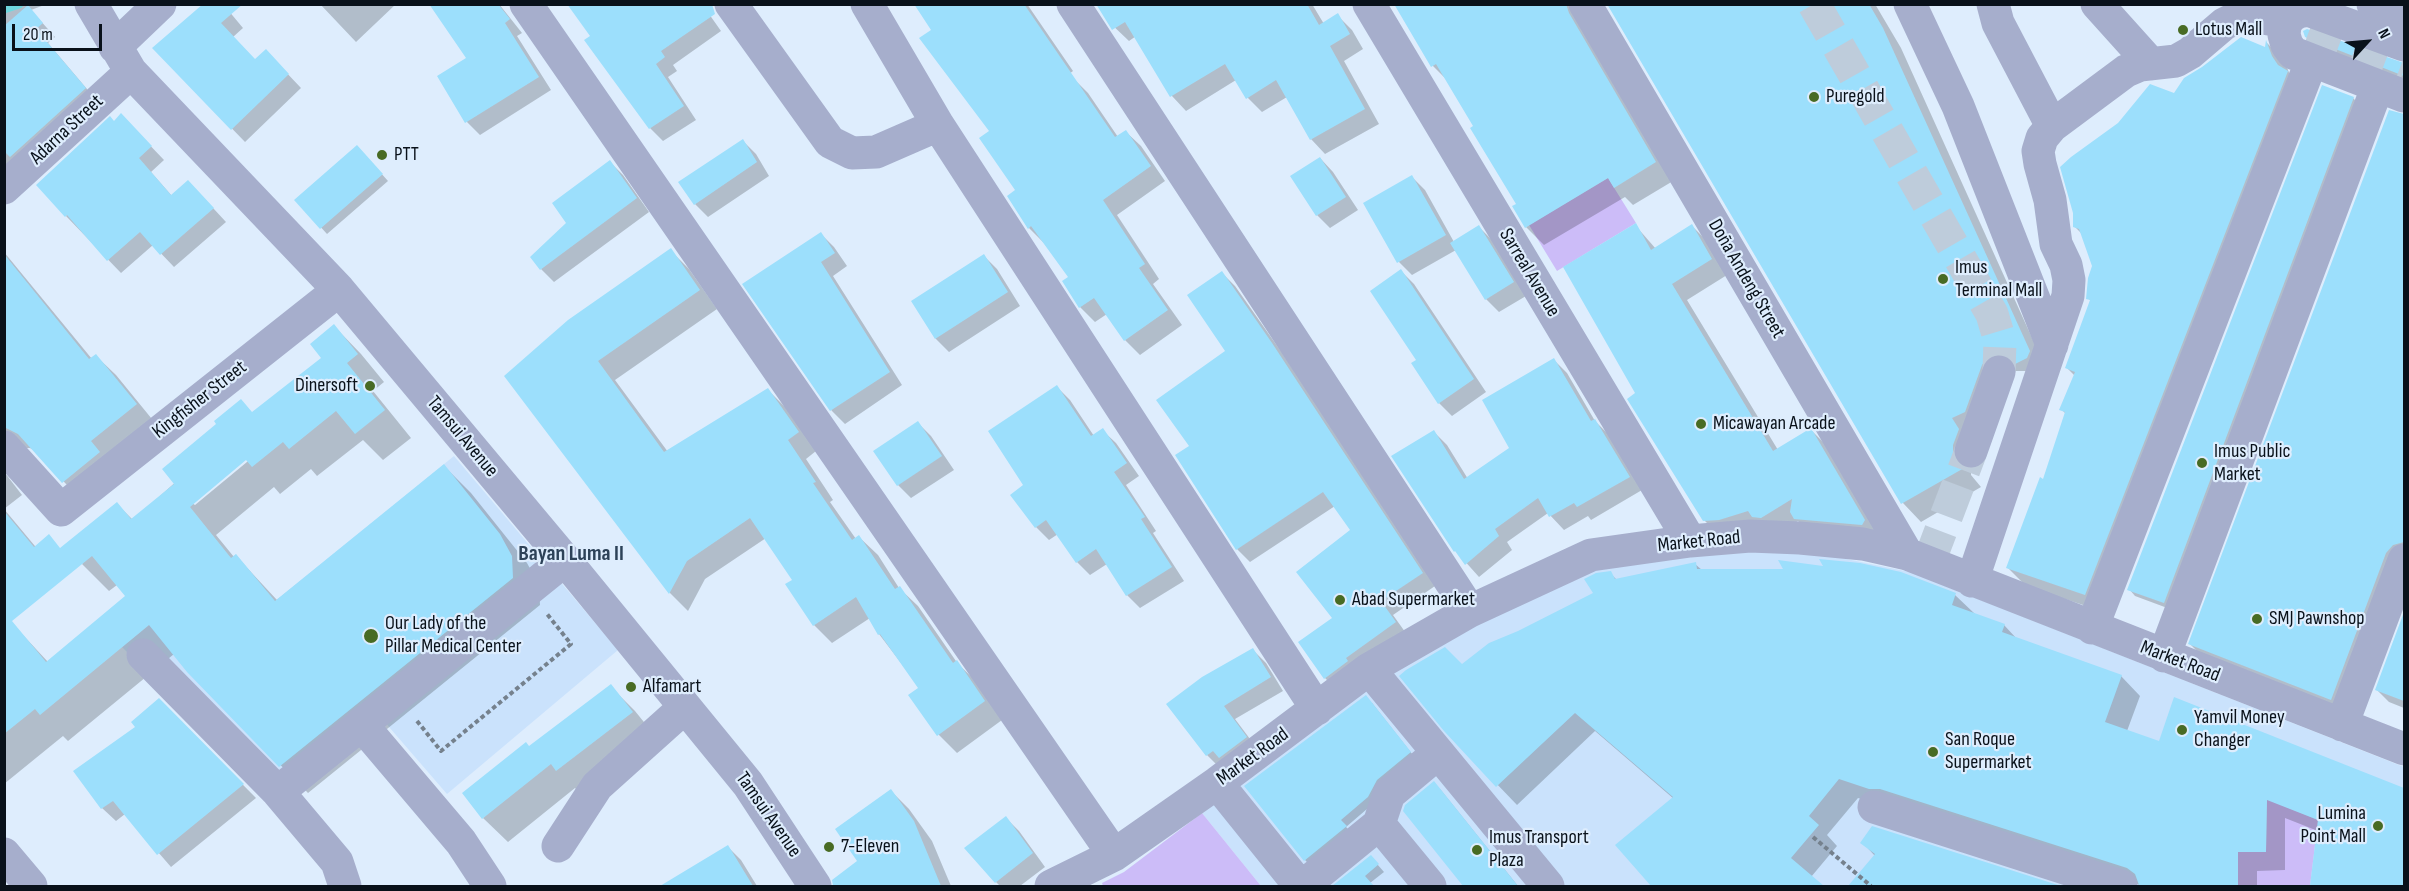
<!DOCTYPE html>
<html>
<head>
<meta charset="utf-8">
<style>
  body { margin:0 }
  #map { position:relative; width:2409px; height:891px; overflow:hidden; background:#deedfd; font-family:"Sofia Sans Condensed",sans-serif }
  canvas { display:block }
  .frame { position:absolute; inset:0; border:6px solid #09111a; pointer-events:none }
  .north { position:absolute; left:2337px; top:12px; width:60px; height:60px; -webkit-text-stroke:4px #deedfd; paint-order:stroke; rotate:64deg; font-size:16px; font-weight:700; line-height:24px; text-align:center; color:#09111a }
  .north::after { content:''; display:block; margin:auto; width:21px; height:27px; background:#09111a; clip-path:polygon(50% 0,100% 100%,50% 72%,0 100%) }
  .scale { position:absolute; left:12px; top:24px; width:90px; height:27px; box-sizing:border-box; border:3px solid #09111a; border-top:0; padding-left:8px; font-size:18px; line-height:21px; white-space:nowrap; color:#09111a; -webkit-text-stroke:4px #deedfd; paint-order:stroke }
</style>
</head>
<body>
<div id="map">
<canvas width="2409" height="891"></canvas>
<div class="frame"></div>
<div class="north">N</div>
<div class="scale">20 m</div>
</div>
<script>
const g = document.querySelector('canvas').getContext('2d');
g.lineJoin = 'round';
function fill(path, color) { g.fillStyle = color; g.fill(path, 'evenodd'); }
const poly = rows => new Path2D(rows.map(r => 'M' + r).join(''));
function stroke(path, color, width, dash) { g.strokeStyle = color; g.lineWidth = width; g.lineCap = dash ? 'butt' : 'round'; g.setLineDash(dash || []); g.stroke(path); }
function label(font, color, halo, rows, align = 'center') {
  g.font = font + ' "Sofia Sans Condensed",sans-serif'; g.lineWidth = 4.5; g.setLineDash([]); g.textBaseline = 'middle'; g.strokeStyle = halo; g.fillStyle = color; for (const [text, x, y, turn = 0] of rows) {
    g.save(); g.translate(x, y); g.rotate((+turn || 0) * Math.PI / 180); g.textAlign = isNaN(turn) ? turn : align; if (halo) g.strokeText(text, 0, 0); g.fillText(text, 0, 0); g.restore();
  }
}
fill(poly([
  [454,456,618,650,447,794,383,720,278,805,122,647,236,554,275,601],
  [1759,551,1817,553,1910,572,2404,767,2404,886,1261,886,1202,813,1416,653,1581,574,1609,567,1694,556]
]), '#cae2fc');
fill(poly([
  [1608,178,1636,223,1557,271,1529,225],
  [2267,799,2318,820,2310,886,2238,886,2238,852,2266,851],
  [1202,813,1261,886,1103,886,1102,883,1124,872]
]), '#ccbcf8');
fill(poly([
  [4,4,47,4,31,10,55,37,48,43,98,102,4,174],
  [320,4,396,4,356,42],
  [431,4,499,4,522,33,517,36,551,90,480,135,467,122,468,58],
  [702,4,721,31,673,65,677,71,668,77,696,120,663,141,650,128,586,41,592,37],
  [916,4,1027,4,1073,71,1064,78,1073,78,1088,93,1118,137,1126,132,1141,146,1165,181,1117,215,1159,279,1153,284,1182,325,1140,355,1125,340,1107,314,1095,322,1080,307,1070,277,1044,243,1029,228,1017,191,991,132,933,30],
  [1182,4,1129,41,1109,22],
  [1228,4,1312,4,1324,24,1337,15,1352,30,1363,49,1344,61,1379,124,1325,154,1311,139,1287,97,1262,112,1248,98,1236,80,1186,111,1172,96,1141,45],
  [1396,4,1600,4,1673,181,1633,205,1625,197,1544,245,1526,227,1518,204,1475,126,1447,80,1433,66],
  [1609,4,1875,4,1901,48,2047,371,2015,371,2006,376,1971,464,1971,475,1981,487,1921,522,1903,503],
  [228,10,243,28,233,37,256,61,266,51,301,88,245,142,154,48],
  [2306,37,2404,65,2404,82,2318,49],
  [2267,43,2284,60,2290,75,2104,612,2026,586,2008,568,2044,481,2066,414,2061,409,2075,376,2067,368,2091,301,2088,298,2093,266,2082,234,2074,226,2174,95,2266,49],
  [2353,98,2359,104,2170,609,2135,596,2129,589],
  [2390,112,2404,115,2404,557,2343,711,2202,656,2190,644],
  [121,115,164,160,151,172,172,196,201,195,226,222,174,267,153,245,121,273,66,216,114,122],
  [743,141,756,154,769,176,708,217,695,204],
  [363,153,388,181,327,234,296,200],
  [1320,158,1333,172,1358,210,1330,228,1317,215],
  [610,162,623,175,649,212,554,282,541,269,568,223],
  [1412,177,1425,190,1454,242,1479,227,1492,240,1526,296,1499,312,1486,299,1456,250,1412,275,1399,262],
  [1635,225,1656,249,1692,226,1708,242,1727,275,1687,300,1778,450,1811,430,1827,446,1881,537,1812,535,1798,521,1778,533,1721,537,1704,520,1637,394],
  [821,234,834,247,847,266,833,276,902,385,845,424,832,411,745,285],
  [670,250,689,269,717,309,615,380,668,452,768,390,786,408,816,451,806,459,833,500,830,502,856,539,859,537,878,555,899,588,918,606,958,664,975,680,1002,720,957,753,939,735,910,696,920,688,879,634,870,618,832,643,814,625,794,580,766,538,705,579,688,611,670,593,507,376],
  [4,252,92,359,96,356,116,375,156,424,82,501,35,451,30,448,20,448,5,473,22,495,4,509],
  [984,256,997,269,1020,306,949,352,936,339,913,301],
  [1401,271,1414,284,1486,392,1452,416,1439,403,1418,360],
  [1222,273,1235,286,1285,357,1435,586,1393,615,1408,636,1338,691,1325,678,1300,643,1334,618,1352,530,1335,506,1250,562,1237,549,1177,456,1191,447,1227,351],
  [334,326,361,354,384,382,373,391,411,438,383,460,363,440,317,476,311,469,280,494,274,487,216,535,234,557,236,556,277,600,444,466,471,493,527,563,539,585,540,605,308,793,188,671,174,654,68,741,63,736,4,784,4,625,10,621,48,662,127,597,117,585,109,591,82,564,117,504,133,520,253,413,323,358],
  [251,454,253,457,195,505,192,503],
  [1554,360,1567,373,1595,421,1608,434,1642,490,1591,520,1588,516,1564,530,1548,513,1507,542,1512,550,1479,577,1462,558,1434,432,1447,445,1468,479,1511,448],
  [1057,387,1070,400,1094,436,1102,430,1116,443,1139,476,1126,485,1156,531,1153,533,1184,581,1140,608,1127,595,1107,564,1090,575,1077,562,1058,534,1049,540,1036,527,1025,485],
  [918,423,931,436,954,470,911,498,898,485,875,451],
  [4,509,55,570,4,606],
  [1695,564,1702,570,1955,595,1975,614,2004,625,2017,639,2121,676,2140,696,2127,731,2160,743,2175,699,2404,789,2404,886,2311,886,2318,831,2285,818,2285,870,2257,871,2257,886,2143,886,1900,808,1890,808,1858,798,1827,835,1837,846,1811,877,1822,886,1653,886,1618,845,1674,799,1595,731,1517,805,1445,730,1462,666,1518,633,1595,594,1610,573,1617,580],
  [2404,616,2404,708,2389,702,2377,690],
  [1253,650,1266,663,1283,691,1235,719,1259,751,1220,768,1207,755,1168,704],
  [610,686,635,711,656,737,582,795,575,788,508,842,483,818,530,748],
  [159,700,256,798,171,867,125,814,116,821,102,808,75,772,137,727],
  [1372,703,1416,759,1374,803,1346,827,1352,833,1311,866,1305,860],
  [1440,789,1518,886,1465,886,1405,811],
  [891,791,909,809,932,841,951,886,850,886,841,875,859,861],
  [1006,818,1019,831,1045,867,1020,886,1000,886,996,882],
  [1873,828,2056,886,1850,886,1875,856,1862,842],
  [728,847,741,860,757,886,663,886],
  [1371,857,1384,872,1370,883,1373,886,1334,886]
]), '#0003');
stroke(poly([
  [4,9,19,4]
]), '#6ed7df', 9);
fill(poly([
  [203,4,243,4,221,23,255,59,266,49,289,74,231,130,152,48],
  [429,4,498,4,510,19,505,23,539,77,465,123,437,76,466,58],
  [567,4,712,4,715,14,661,51,665,57,656,64,684,106,649,129,584,40,590,36],
  [914,4,1024,4,1115,137,1126,130,1151,166,1103,200,1145,264,1139,268,1168,310,1124,341,1094,298,1079,308,1062,281,1068,277,1031,226,1028,229,1007,196,1015,190,979,138,989,131,919,38,931,30],
  [1096,4,1307,4,1319,25,1338,13,1350,34,1330,46,1365,109,1310,140,1276,80,1246,99,1225,64,1170,97,1125,22,1112,30],
  [1394,4,1566,4,1569,13,1656,162,1614,188,1608,178,1525,228,1512,206,1516,204,1470,128,1473,126,1436,64,1431,67],
  [1607,4,1869,4,1883,28,2030,351,2027,358,2015,364,2006,355,1996,354,1987,357,1982,365,1965,412,1952,418,1959,429,1953,445,1953,455,1957,464,1964,468,1901,504],
  [28,5,43,23,36,29,86,88,10,157,4,151,4,26],
  [2307,29,2404,63,2404,76,2305,37,2303,31],
  [2241,37,2265,47,2266,40,2272,56,2278,65,2288,71,2085,595,2006,568,2040,477,2043,479,2065,412,2059,410,2075,372,2065,368,2090,300,2086,299,2088,278,2092,266,2079,229,2073,227,2073,213,2060,167,2071,157,2118,123,2150,84,2174,93,2184,78,2202,67],
  [2322,85,2354,97,2164,603,2127,590],
  [2389,110,2404,114,2404,542,2393,545,2386,553,2331,700,2188,644],
  [121,113,152,146,139,158,171,195,188,180,214,208,160,255,140,232,107,261,67,215,65,217,36,185,110,116,114,121],
  [743,139,757,162,694,205,678,182],
  [357,145,383,174,320,229,294,200],
  [1320,157,1346,197,1316,216,1290,176],
  [610,160,637,198,540,270,530,257,566,223,552,203],
  [1412,175,1446,235,1397,263,1363,203],
  [1636,223,1651,250,1692,224,1712,259,1672,284,1773,451,1811,428,1865,520,1862,525,1794,519,1790,512,1792,499,1761,518,1752,517,1748,511,1719,520,1703,521,1627,399,1635,393,1563,267],
  [1479,225,1514,282,1485,300,1450,243],
  [821,232,835,253,821,262,890,372,830,411,742,284],
  [671,248,700,290,598,361,664,452,768,388,799,432,788,440,816,482,813,483,852,540,859,535,895,589,900,586,953,663,957,660,985,701,937,736,908,695,918,688,880,634,878,635,856,597,813,626,785,584,792,580,750,518,687,561,669,594,504,376,568,320],
  [4,254,89,359,96,354,137,404,91,441,100,452,62,483,18,434,4,427],
  [984,254,1008,292,935,339,911,301],
  [1401,269,1474,379,1438,404,1411,363,1416,360,1370,291],
  [1222,271,1272,343,1423,573,1381,601,1396,622,1346,658,1348,661,1324,679,1298,642,1332,618,1296,572,1350,530,1323,492,1236,550,1175,455,1189,446,1156,400,1225,351,1187,295],
  [334,324,358,354,347,363,385,410,355,434,336,411,289,449,283,442,252,467,246,460,190,507,231,558,236,554,275,601,444,464,500,534,512,556,513,578,279,767,187,672,149,625,40,715,35,709,4,734,4,511,34,547,49,534,60,548,117,502,131,519,174,484,162,469,216,424,214,421,241,399,252,412,321,358,310,344],
  [92,556,125,596,46,662,12,621],
  [1554,358,1591,421,1595,419,1630,477,1577,507,1574,503,1549,517,1538,498,1495,529,1499,536,1465,565,1455,551,1454,552,1391,456,1434,430,1464,479,1509,448,1482,400],
  [1057,385,1091,436,1103,428,1127,463,1114,472,1145,517,1141,519,1172,567,1126,596,1096,549,1076,563,1046,520,1035,528,1010,495,1023,485,988,431],
  [918,421,942,456,897,486,873,451],
  [1819,559,1860,563,1901,572,1956,593,1952,605,2005,624,2002,632,2122,675,2105,722,2159,741,2174,697,2404,788,2404,886,2310,886,2318,820,2267,800,2266,852,2238,852,2238,886,2146,886,2139,885,2135,874,2127,868,1880,789,1869,789,1839,779,1809,816,1819,825,1791,858,1824,886,1651,886,1615,845,1673,797,1575,713,1496,787,1444,731,1399,676,1406,670,1445,647,1462,664,1489,643,1518,631,1593,593,1584,579,1596,573,1611,571,1615,579,1696,562,1697,569,1783,569,1778,560,1823,566],
  [2404,612,2404,701,2375,690],
  [1253,648,1271,677,1224,706,1247,737,1219,758,1213,751,1206,756,1166,704,1202,677],
  [611,684,633,712,556,771,551,764,482,819,462,793,526,742,529,746],
  [1366,695,1411,752,1377,780,1368,797,1341,820,1347,826,1304,861,1244,786],
  [159,698,244,784,157,855,113,801,101,809,73,771,135,727,131,722],
  [1434,781,1518,886,1463,886,1403,811,1405,805],
  [891,789,914,821,941,886,833,886,832,880,857,861,835,829],
  [1006,816,1033,853,995,883,964,848],
  [1872,826,2061,886,1848,886,1875,854,1860,843],
  [728,845,753,886,660,886],
  [1371,855,1379,864,1365,876,1374,886,1332,886]
]), '#9cdffc');
stroke(poly([
  [1814,4,1992,314,2000,341,1999,372],
  [2308,34,2404,70],
  [1929,562,1971,451]
]), '#beccdb', 33, [33, 16]);
stroke(poly([
  [417,721,441,751,571,644,547,614],
  [1813,837,1871,886]
]), '#75818d', 4, [4.5, 3]);
stroke(poly([
  [91,4,131,72,339,290,565,560,748,784,815,886],
  [526,4,1114,855],
  [731,4,830,142,852,153,876,152,938,125],
  [867,4,938,125,1317,709],
  [1073,4,1470,611],
  [1369,4,1690,541],
  [1585,4,1907,554],
  [1910,4,1958,106,2052,345],
  [1993,4,1998,23,2052,126],
  [2097,4,2151,64],
  [2373,4,2404,16],
  [2404,45,2308,10,2298,12,2290,17,2285,25,2284,35,2287,45,2293,53,2404,96],
  [115,47,160,4],
  [4,188,131,72],
  [4,447,61,510,339,290],
  [1971,451,1999,372],
  [1972,581,2068,296,2069,280,2066,265,2056,244,2050,200,2040,164,2038,151,2042,138,2052,126,2126,71,2140,65,2176,61,2190,53,2224,24,2236,18,2248,15,2269,19],
  [2092,628,2308,70],
  [143,655,278,792],
  [2164,656,2374,96],
  [1369,669,1548,886],
  [361,724,461,842,490,886],
  [2342,725,2404,560],
  [1217,783,1300,886],
  [1874,807,2121,886],
  [1379,824,1430,886],
  [558,846,597,786,685,707],
  [4,854,31,886],
  [345,886,337,862,278,792,565,560],
  [1051,886,1114,855,1217,783,1369,669,1470,611,1591,555,1690,541,1750,536,1800,538,1863,544,1907,554,2404,749],
  [1303,886,1379,824,1389,794,1438,753]
]), '#a6aecc', 33);
for (const [x, y, r, color] of [
  [2183,30,6,"#486b24"],
  [1814,97,6,"#486b24"],
  [382,155,6,"#486b24"],
  [1943,279,6,"#486b24"],
  [370,386,6,"#486b24"],
  [1701,424,6,"#486b24"],
  [2202,463,6,"#486b24"],
  [1340,600,6,"#486b24"],
  [2257,619,6,"#486b24"],
  [371,636,8,"#486b24"],
  [631,687,6,"#486b24"],
  [2182,730,6,"#486b24"],
  [1933,752,6,"#486b24"],
  [2378,826,6,"#486b24"],
  [829,847,6,"#486b24"],
  [1477,850,6,"#486b24"]
]) { const dot = new Path2D(); dot.arc(x, y, r, 0, 2 * Math.PI); g.fillStyle = color; g.fill(dot); stroke(dot, '#deedfd', 2); }
label('20px', '#09111a', '#deedfd', [
  ["Lotus Mall",2195,30],
  ["Puregold",1826,97],
  ["PTT",394,155],
  ["Imus",1955,268],
  ["Terminal Mall",1955,291],
  ["Dinersoft",358,386,"right"],
  ["Micawayan Arcade",1713,424],
  ["Imus Public",2214,452],
  ["Market",2214,475],
  ["Abad Supermarket",1352,600],
  ["SMJ Pawnshop",2269,619],
  ["Our Lady of the",385,624],
  ["Pillar Medical Center",385,647],
  ["Alfamart",643,687],
  ["Yamvil Money",2194,718],
  ["Changer",2194,741],
  ["San Roque",1945,740],
  ["Supermarket",1945,763],
  ["Lumina",2366,814,"right"],
  ["Point Mall",2366,837,"right"],
  ["Imus Transport",1489,838],
  ["Plaza",1489,861],
  ["7-Eleven",841,847]
], 'left');
label('20px', '#09111a', '#deedfd', [
  ["Adarna Street",67,130,-43],
  ["Sarreal Avenue",1529,273,59],
  ["Doña Andeng Street",1746,279,60],
  ["Kingfisher Street",200,400,-38],
  ["Tamsui Avenue",462,437,50],
  ["Market Road",1699,542,-6],
  ["Market Road",2180,662,21],
  ["Market Road",1253,757,-36],
  ["Tamsui Avenue",768,815,55]
]);
label('bold 22px', '#2d4258', '#deedfd', [
  ["Bayan Luma II",571,554]
]);
</script>
</body>
</html>
